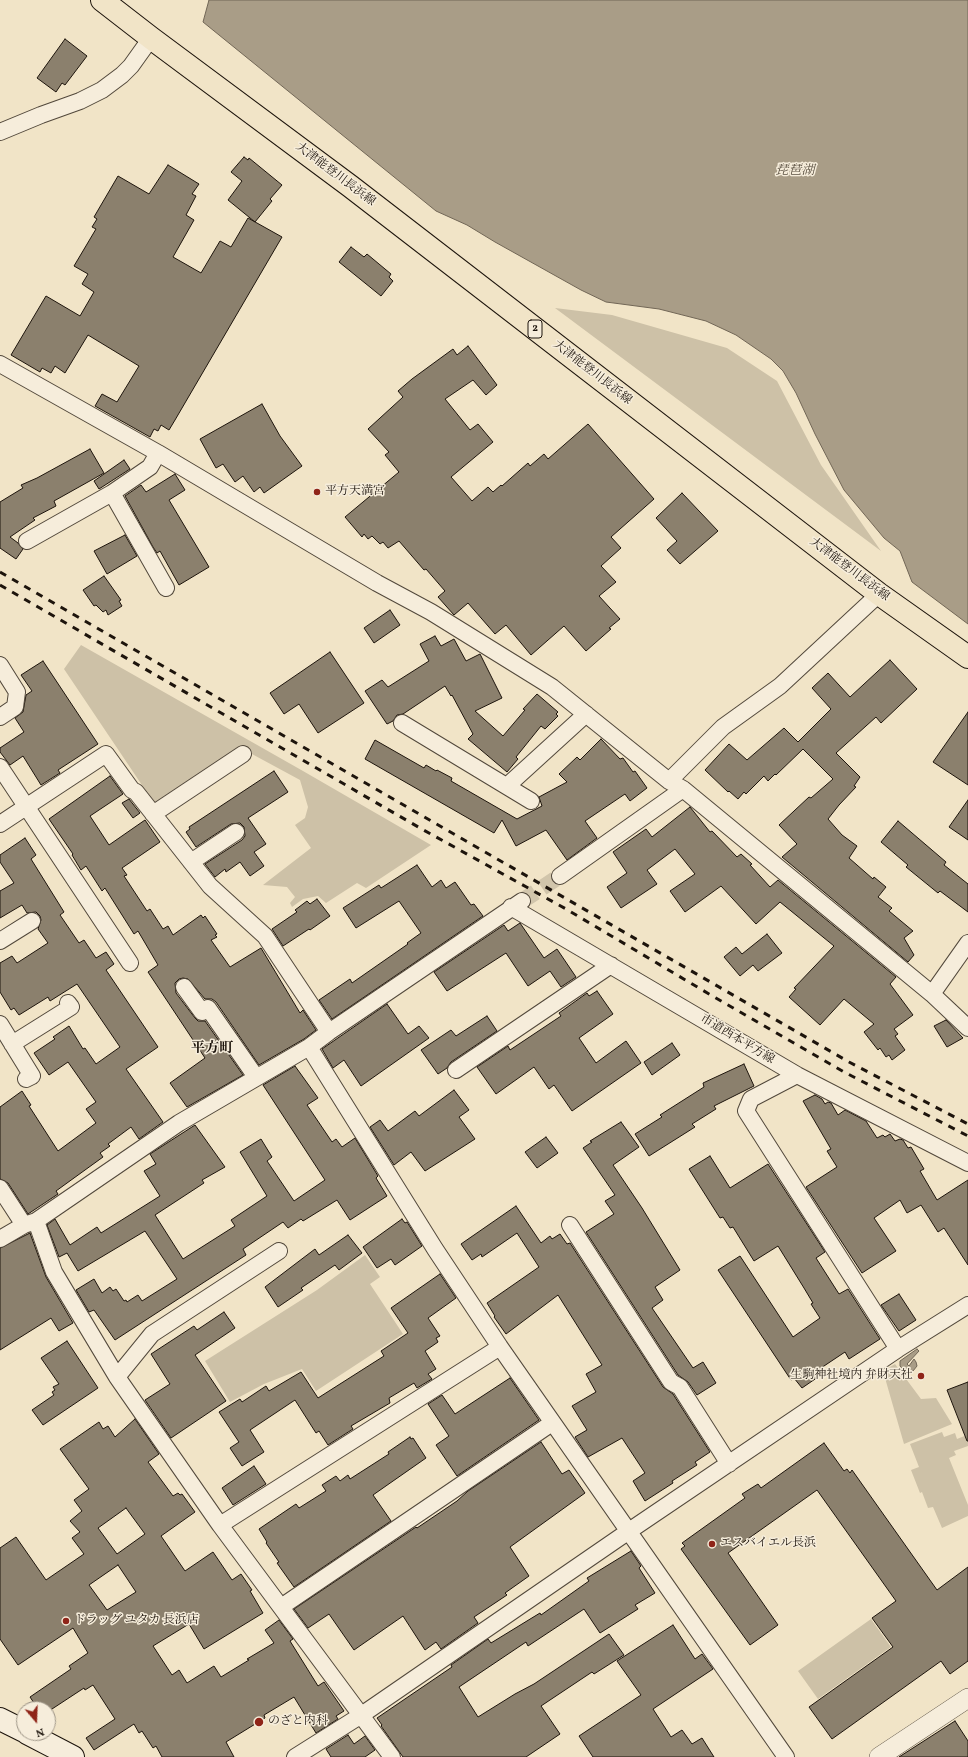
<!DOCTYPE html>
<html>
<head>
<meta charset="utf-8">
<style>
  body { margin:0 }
  #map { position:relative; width:968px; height:1757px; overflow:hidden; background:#f1e4c7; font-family:Vollkorn,serif }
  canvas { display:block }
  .north { position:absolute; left:16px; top:1701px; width:40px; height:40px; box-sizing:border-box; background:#f6eddb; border:1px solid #9f9688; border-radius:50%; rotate:161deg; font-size:11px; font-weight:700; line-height:16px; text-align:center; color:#1d140c }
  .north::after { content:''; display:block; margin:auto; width:14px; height:18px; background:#8f2418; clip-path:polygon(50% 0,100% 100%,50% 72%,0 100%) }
</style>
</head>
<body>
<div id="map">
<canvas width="968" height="1757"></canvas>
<div class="north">N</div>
</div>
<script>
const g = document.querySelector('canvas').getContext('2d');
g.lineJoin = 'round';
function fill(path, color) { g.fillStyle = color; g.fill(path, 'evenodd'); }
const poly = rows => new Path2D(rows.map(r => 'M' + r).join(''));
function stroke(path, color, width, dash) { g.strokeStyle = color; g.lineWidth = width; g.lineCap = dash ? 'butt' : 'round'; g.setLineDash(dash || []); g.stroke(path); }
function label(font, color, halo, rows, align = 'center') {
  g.font = font + ' Vollkorn,"Noto Serif JP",serif'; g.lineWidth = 3; g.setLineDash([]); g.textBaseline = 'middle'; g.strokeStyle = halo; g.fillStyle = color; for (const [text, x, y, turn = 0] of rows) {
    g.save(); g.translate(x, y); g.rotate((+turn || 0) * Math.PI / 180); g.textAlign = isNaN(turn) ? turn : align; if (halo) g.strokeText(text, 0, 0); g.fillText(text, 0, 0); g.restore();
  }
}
fill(poly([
  [555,308,612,315,727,348,777,381,821,465,881,551],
  [81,645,303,771,431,845,366,888,357,883,326,903,318,896,303,899,292,907,290,903,295,897,287,887,263,885,311,848,295,825,305,818,308,807,300,780,239,747,154,803,64,669],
  [365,1255,380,1277,370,1284,403,1334,316,1391,302,1369,264,1384,230,1402,205,1361,317,1290],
  [895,1364,921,1399,936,1398,952,1424,904,1444,883,1371],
  [942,1432,944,1437,955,1433,957,1439,967,1435,968,1437,968,1446,954,1451,956,1455,949,1458,968,1505,968,1516,942,1528,933,1507,928,1508,922,1492,920,1493,911,1470,919,1467,910,1444],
  [871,1619,891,1647,818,1699,798,1671]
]), '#cdc1a7');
const water = poly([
  [209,0,968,0,968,624,912,582,900,551,884,538,844,490,815,434,796,393,783,371,771,359,736,335,706,321,659,309,606,302,581,290,495,242,467,225,436,211,203,22,209,0],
  [917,1349,919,1351,907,1364,909,1366,914,1359,916,1362,917,1366,913,1371,905,1372,900,1366,900,1361,917,1349]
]);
fill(water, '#a99d87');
stroke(water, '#716656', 1);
const building = poly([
  [65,39,87,56,65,85,62,83,56,92,37,78,65,39],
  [244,157,248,160,249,158,282,185,270,199,272,201,255,222,228,200,242,181,231,172,244,157],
  [168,165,199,184,192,194,196,196,186,215,194,220,173,257,201,273,220,241,231,247,248,218,282,237,175,420,169,430,161,425,158,431,154,429,150,437,95,406,102,394,117,402,139,366,88,335,65,373,55,366,51,373,42,368,40,372,11,355,46,296,80,316,94,292,82,284,88,274,74,266,96,229,92,227,97,219,94,217,118,176,149,194,168,165],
  [351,247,364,257,367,254,391,274,389,277,393,281,381,296,339,262,351,247],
  [468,346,497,385,486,395,473,380,445,399,470,430,478,424,493,442,451,477,472,501,488,487,493,492,501,485,502,486,528,463,530,466,544,454,548,459,588,424,654,499,611,537,621,548,601,566,616,582,599,596,620,619,609,628,611,629,586,651,564,626,531,655,506,625,495,634,468,603,454,615,438,597,445,591,426,569,424,570,399,541,388,548,383,542,380,544,372,536,368,539,364,534,362,537,345,517,399,472,385,455,389,452,368,429,403,397,398,391,412,379,453,349,457,355,468,346],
  [262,404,280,436,302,466,264,493,260,487,254,492,243,476,235,482,223,464,216,468,200,439,262,404],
  [90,449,104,473,54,501,56,506,33,518,35,520,10,537,18,543,23,549,16,559,0,548,0,502,23,488,21,485,37,478,90,449],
  [124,460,130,469,99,489,94,481,124,460],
  [175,474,185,490,169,500,209,567,179,585,160,551,157,553,153,547,125,496,141,485,146,492,175,474],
  [682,493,718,531,680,564,667,550,677,541,656,518,682,493],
  [125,535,137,556,107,574,94,551,125,535],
  [104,576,121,600,119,601,122,606,108,615,106,610,103,612,96,605,94,606,83,590,104,576],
  [390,610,400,625,374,643,364,628,390,610],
  [435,636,441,646,454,639,466,661,480,654,502,698,475,711,503,736,525,710,523,709,537,694,558,712,556,714,558,716,545,729,541,726,516,757,518,759,507,772,468,739,473,734,452,695,451,696,445,686,403,714,397,715,393,721,387,724,365,691,382,680,388,687,429,661,420,644,435,636],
  [330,652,364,703,318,733,299,704,284,714,270,693,330,652],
  [890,660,917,689,881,723,876,717,836,753,860,777,854,786,856,787,839,805,828,819,842,835,857,846,849,858,873,879,874,877,886,887,878,897,892,908,889,911,913,931,904,938,914,955,908,962,782,857,797,844,779,825,809,797,811,798,833,779,803,749,776,775,775,774,768,781,764,776,746,794,744,792,738,799,729,791,728,792,705,770,729,744,747,760,784,728,798,742,831,709,812,688,828,673,850,697,890,660],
  [43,661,98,744,58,770,60,773,41,785,23,756,10,765,0,752,0,748,24,732,15,718,23,712,26,695,32,691,21,675,43,661],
  [968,712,968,785,933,762,968,712],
  [601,739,620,759,623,758,633,772,635,771,647,788,630,801,625,794,585,821,597,838,567,860,546,830,516,846,502,820,494,833,365,759,375,740,424,768,426,765,436,771,437,770,452,778,451,781,517,819,542,806,539,797,567,782,559,774,577,757,580,760,601,739],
  [274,771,288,792,248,818,266,844,254,852,264,866,250,876,240,862,226,872,225,869,215,877,205,864,242,840,245,836,244,827,240,823,231,824,196,847,186,832,190,829,189,827,274,771],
  [110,776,123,794,90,816,109,845,145,820,160,842,122,868,127,875,124,876,147,911,150,909,163,929,168,926,173,935,201,915,203,918,205,916,217,934,215,935,217,937,211,940,230,967,261,948,300,1013,303,1010,316,1030,304,1039,259,1065,216,1002,212,999,205,999,188,979,183,978,179,979,175,983,176,993,195,1018,198,1021,205,1021,243,1075,187,1107,170,1083,205,1058,148,972,158,965,138,931,134,934,105,888,102,891,86,866,81,870,72,855,73,854,49,819,110,776],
  [129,799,140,813,133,818,122,803,129,799],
  [968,800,968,840,949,827,968,800],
  [690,807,710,832,712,831,737,857,741,854,752,864,750,865,770,887,778,880,896,977,890,984,913,1015,894,1029,898,1034,895,1036,905,1050,892,1060,889,1055,886,1057,880,1048,878,1050,864,1032,874,1024,844,999,820,1025,789,997,796,989,794,988,834,946,780,902,756,924,721,886,685,912,670,891,695,874,675,849,647,870,657,884,621,908,607,887,627,873,613,852,646,829,652,837,690,807],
  [898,821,946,862,944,865,968,884,968,912,940,891,938,893,906,867,908,865,881,842,898,821],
  [25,838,36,855,31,859,64,912,60,915,79,943,84,940,96,958,106,952,114,964,106,970,158,1047,126,1069,163,1122,139,1139,131,1127,108,1144,110,1146,100,1153,103,1157,56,1191,58,1194,28,1214,8,1183,0,1179,0,1107,22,1091,31,1105,29,1106,58,1151,96,1123,86,1109,96,1102,68,1062,49,1075,34,1053,55,1039,53,1037,69,1026,83,1049,85,1048,96,1064,120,1047,77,984,50,1001,48,997,19,1015,14,1008,11,1010,0,992,0,963,12,956,17,963,48,943,38,929,41,920,40,916,36,912,27,913,22,905,0,918,0,891,14,883,0,862,0,855,25,838],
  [417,865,432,887,441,880,446,888,455,882,471,905,474,904,483,916,332,1019,319,1000,350,979,352,983,408,944,407,943,421,933,399,901,356,928,343,908,379,885,381,888,417,865],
  [317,899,330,916,310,930,309,929,283,946,272,929,297,912,295,910,307,901,310,904,317,899],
  [520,923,544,958,557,949,576,977,561,987,550,971,528,986,506,953,447,991,434,972,504,925,508,931,520,923],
  [767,934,782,953,758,971,753,965,740,976,724,957,736,947,742,954,767,934],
  [597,991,613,1014,579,1038,596,1063,626,1041,641,1063,572,1111,554,1085,549,1089,534,1067,496,1094,477,1067,508,1046,510,1050,561,1016,559,1013,587,993,589,996,597,991],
  [387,1004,408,1034,419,1026,429,1038,361,1086,344,1060,333,1068,322,1049,387,1004],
  [487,1016,497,1031,451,1062,447,1068,438,1074,421,1050,451,1030,456,1036,487,1016],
  [946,1020,963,1038,947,1047,934,1026,946,1020],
  [672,1043,680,1055,652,1075,644,1062,672,1043],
  [744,1064,754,1086,714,1106,716,1109,692,1124,695,1127,649,1156,635,1134,662,1117,660,1115,704,1087,703,1083,744,1064],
  [295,1066,318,1098,307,1105,332,1142,336,1139,342,1147,355,1138,378,1176,376,1178,387,1196,350,1220,337,1200,303,1221,301,1219,288,1228,283,1222,243,1249,246,1255,115,1340,94,1310,89,1312,76,1290,94,1279,102,1293,110,1287,113,1291,116,1289,124,1301,126,1300,127,1302,138,1295,142,1301,177,1279,145,1231,78,1271,67,1253,59,1257,47,1225,55,1219,70,1245,97,1227,101,1233,160,1196,144,1171,156,1164,150,1154,195,1125,225,1167,202,1180,204,1183,155,1215,183,1259,235,1226,231,1220,267,1196,240,1152,261,1139,272,1157,267,1161,294,1201,325,1180,263,1085,295,1066],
  [454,1090,469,1110,459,1117,475,1139,425,1171,411,1152,394,1165,370,1127,380,1120,388,1131,415,1111,419,1116,454,1090],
  [815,1095,822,1099,825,1104,828,1102,831,1103,838,1115,845,1110,866,1121,877,1138,883,1135,885,1137,890,1134,895,1141,900,1139,903,1140,908,1148,911,1147,924,1169,920,1171,937,1200,968,1180,968,1265,944,1228,938,1232,921,1205,907,1213,900,1200,874,1218,896,1251,862,1273,806,1187,837,1167,827,1151,831,1149,803,1101,815,1095],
  [621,1122,639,1147,613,1165,642,1208,680,1270,655,1287,663,1300,652,1308,693,1368,703,1362,716,1383,697,1395,688,1382,678,1375,586,1232,614,1214,605,1201,615,1195,583,1148,592,1142,590,1141,621,1122],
  [546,1137,558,1153,537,1168,525,1152,546,1137],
  [710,1156,730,1188,768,1164,825,1252,816,1258,839,1294,848,1289,880,1339,849,1359,845,1352,815,1372,818,1377,802,1388,794,1378,791,1380,718,1270,740,1256,793,1337,820,1318,811,1304,813,1303,804,1288,778,1246,754,1261,733,1227,730,1228,723,1217,720,1218,689,1169,710,1156],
  [516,1206,541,1243,550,1236,552,1239,560,1234,567,1244,570,1243,663,1387,673,1394,710,1452,695,1462,697,1465,672,1481,673,1483,645,1501,633,1481,645,1473,622,1438,588,1457,575,1437,587,1430,572,1406,596,1392,586,1374,602,1365,558,1295,506,1334,494,1317,495,1316,487,1303,539,1267,517,1233,482,1257,481,1254,472,1260,461,1244,516,1206],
  [402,1219,405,1223,407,1222,422,1246,395,1265,391,1259,377,1268,363,1247,402,1219],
  [30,1233,46,1277,73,1323,59,1331,51,1318,0,1350,0,1248,30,1233],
  [348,1235,362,1253,339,1270,335,1265,301,1288,303,1290,278,1307,265,1287,315,1249,319,1255,348,1235],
  [440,1274,456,1298,428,1318,440,1336,436,1338,438,1342,425,1351,436,1369,428,1374,432,1379,417,1388,414,1383,389,1398,390,1403,351,1426,353,1429,328,1445,319,1431,316,1433,295,1400,250,1430,264,1452,242,1466,230,1448,239,1442,219,1412,240,1399,242,1402,266,1386,269,1391,301,1372,318,1398,384,1356,381,1351,408,1333,391,1308,440,1274],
  [899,1294,916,1320,899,1331,881,1305,899,1294],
  [224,1312,235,1328,195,1355,226,1401,171,1438,145,1400,170,1384,151,1354,194,1326,197,1330,224,1312],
  [67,1341,98,1388,43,1425,32,1410,54,1395,52,1392,55,1390,53,1387,59,1384,41,1358,67,1341],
  [510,1378,539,1420,457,1476,436,1445,449,1436,428,1404,442,1395,455,1414,510,1378],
  [968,1382,968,1441,967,1441,947,1390,968,1382],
  [135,1419,159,1454,148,1462,173,1496,178,1493,180,1495,182,1494,195,1512,161,1536,185,1571,213,1552,232,1580,241,1574,252,1590,250,1591,263,1613,204,1649,189,1624,153,1646,172,1675,179,1670,187,1683,214,1666,221,1677,249,1660,247,1659,274,1643,265,1630,279,1620,293,1639,290,1641,318,1686,324,1682,344,1711,336,1716,338,1719,316,1733,294,1697,264,1715,265,1718,226,1742,234,1757,162,1757,156,1746,153,1748,142,1731,139,1733,134,1724,94,1750,86,1738,115,1719,93,1685,85,1690,84,1688,52,1709,38,1709,30,1697,71,1669,69,1666,88,1653,73,1628,18,1665,0,1639,0,1548,16,1537,46,1580,84,1554,72,1538,80,1532,70,1521,82,1511,74,1500,89,1489,60,1449,99,1422,103,1429,108,1426,115,1437,135,1419],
  [126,1508,145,1534,117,1554,98,1528,126,1508],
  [118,1565,136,1592,107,1610,89,1585,118,1565],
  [410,1437,411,1439,413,1438,426,1458,373,1495,391,1521,294,1587,277,1563,279,1562,266,1543,267,1542,259,1529,296,1504,299,1508,326,1491,322,1485,336,1476,340,1481,348,1475,350,1479,389,1454,388,1452,410,1437],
  [541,1442,562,1474,569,1470,585,1493,510,1547,529,1576,505,1593,507,1595,474,1617,478,1623,441,1649,436,1642,425,1650,403,1616,354,1650,329,1614,308,1628,294,1609,416,1527,417,1528,457,1501,468,1491,541,1442],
  [824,1443,844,1471,847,1469,850,1473,852,1470,937,1590,968,1567,968,1661,950,1674,941,1661,832,1739,809,1707,893,1647,872,1618,896,1601,817,1490,728,1553,778,1625,750,1645,681,1549,685,1546,682,1543,745,1498,742,1494,758,1484,761,1488,824,1443],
  [254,1466,266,1484,233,1505,222,1488,254,1466],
  [631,1551,641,1566,639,1568,655,1593,635,1605,638,1609,600,1633,584,1609,528,1646,526,1642,459,1687,478,1717,515,1694,534,1684,609,1634,624,1655,594,1674,592,1672,541,1706,560,1734,526,1757,403,1757,381,1726,382,1725,377,1718,452,1667,451,1665,488,1639,491,1643,540,1613,541,1615,589,1581,587,1578,631,1551],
  [673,1625,695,1659,702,1654,713,1669,653,1709,671,1737,682,1730,692,1744,702,1738,714,1757,593,1757,579,1736,641,1695,617,1661,673,1625],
  [955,1721,968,1741,968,1757,899,1757,955,1721],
  [348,1735,354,1744,365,1736,375,1750,365,1757,331,1757,326,1749,348,1735]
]);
fill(building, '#8b806d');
stroke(building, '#1d140c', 1);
stroke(poly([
  [522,901,560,876]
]), '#d1c5ab', 16, [16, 8]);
const minor = poly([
  [0,132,41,115,80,101,102,90,122,75,131,66,151,38],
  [0,364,158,453,377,583,431,612,552,687,669,781,683,789,932,994,968,1028],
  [112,493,166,588],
  [27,541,112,493,150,467,158,453],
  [0,665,17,692,15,707,0,717],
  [402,723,531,801],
  [0,767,130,963],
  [669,781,723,727,780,686,879,594],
  [507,786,586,714],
  [153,814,243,754],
  [0,824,106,754,132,790,136,792,210,886,265,936,329,1032],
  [191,862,236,832],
  [560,876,683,789],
  [511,907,797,1075,968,1163],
  [0,941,32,921],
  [184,987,202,1012,208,1008,256,1077],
  [932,994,968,943],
  [0,1024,32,1076,26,1079],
  [12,1044,71,1007,68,1003],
  [309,1047,435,1249,500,1347,786,1757],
  [456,1070,611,965],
  [797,1075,751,1099,746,1111,898,1349],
  [0,1188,24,1225],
  [36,1221,54,1272,117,1377,220,1525,392,1757],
  [570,1225,671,1382,680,1387,729,1464],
  [0,1239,24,1225,36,1221,179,1123,309,1047,329,1032,522,901],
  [117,1377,152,1334,279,1251],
  [220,1525,500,1347],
  [281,1607,552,1423],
  [295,1757,360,1716,629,1531,898,1349,968,1305]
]);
const tertiary = poly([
  [879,1757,968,1698]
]);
const secondary = poly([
  [0,1719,24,1731],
  [27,1733,73,1757]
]);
const primary = poly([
  [102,0,151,38,350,186,879,594,968,657]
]);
stroke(minor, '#52483b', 18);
stroke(tertiary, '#52483b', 20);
stroke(secondary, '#1d140c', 24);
stroke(primary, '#1d140c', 24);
stroke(minor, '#f6eddb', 16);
stroke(tertiary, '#f6eddb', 19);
stroke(secondary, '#f6eddb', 22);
stroke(primary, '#f1e4c7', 22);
stroke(poly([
  [0,572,849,1062,968,1124],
  [0,585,420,828,566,909,709,994,844,1072,968,1136]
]), '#1d140c', 3, [7, 7]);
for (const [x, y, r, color] of [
  [317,492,4,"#8f2418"],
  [921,1376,4,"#8f2418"],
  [712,1544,4,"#8f2418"],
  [66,1621,4,"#8f2418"],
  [259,1722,5,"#8f2418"]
]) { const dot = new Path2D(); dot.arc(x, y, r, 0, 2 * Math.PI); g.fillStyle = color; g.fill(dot); stroke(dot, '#f6eddb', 1.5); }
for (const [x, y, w] of [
  [535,329,14]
]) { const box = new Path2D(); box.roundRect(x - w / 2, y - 9, w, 18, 3); g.fillStyle = '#f6eddb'; g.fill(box); stroke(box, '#1d140c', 1); }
label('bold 11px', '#1d140c', null, [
  ["2",535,329]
]);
label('12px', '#1d140c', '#f6eddb', [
  ["大津能登川長浜線",335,175,37],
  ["大津能登川長浜線",592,373,38],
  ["大津能登川長浜線",849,570,37],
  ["市道西本平方線",737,1040,31]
]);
label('12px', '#1d140c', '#f6eddb', [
  ["平方天満宮",325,492],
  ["生駒神社境内 弁財天社",913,1376,"right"],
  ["エスバイエル長浜",720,1544],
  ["ドラッグ ユタカ 長浜店",74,1621],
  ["のざと内科",268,1722]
], 'left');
label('italic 13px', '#5c5243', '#f6eddb', [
  ["琵琶湖",795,172]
]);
label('bold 14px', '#1d140c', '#f6eddb', [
  ["平方町",212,1049]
]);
</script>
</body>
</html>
